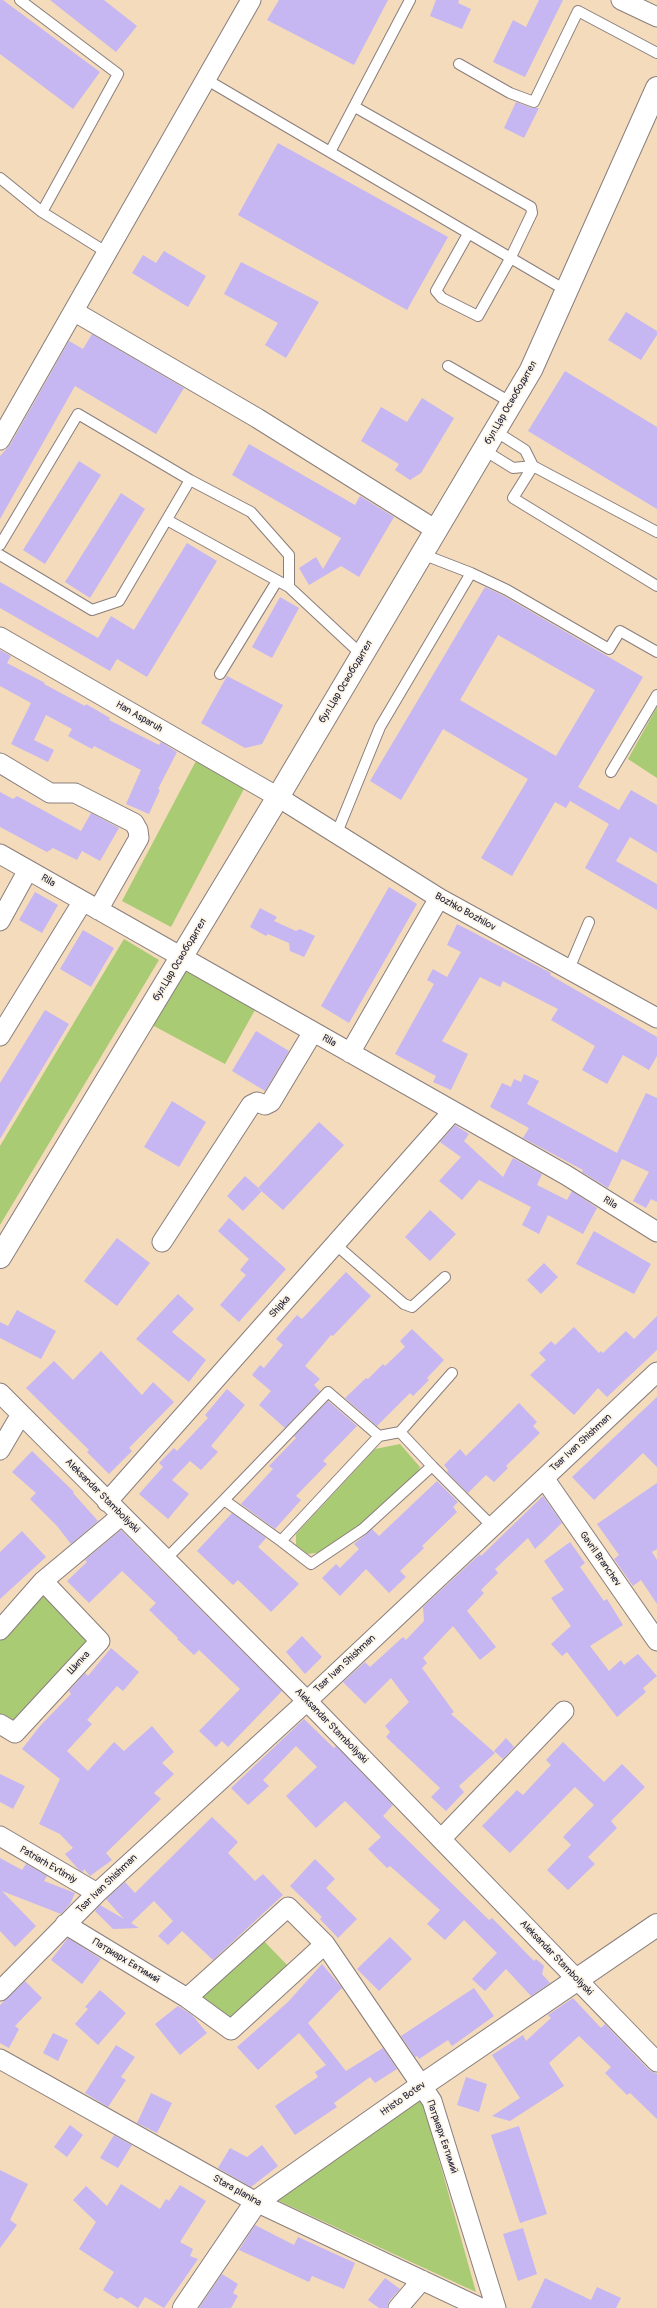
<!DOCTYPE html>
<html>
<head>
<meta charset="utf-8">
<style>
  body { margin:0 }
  canvas { display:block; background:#f3dbbc }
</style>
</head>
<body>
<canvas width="657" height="2308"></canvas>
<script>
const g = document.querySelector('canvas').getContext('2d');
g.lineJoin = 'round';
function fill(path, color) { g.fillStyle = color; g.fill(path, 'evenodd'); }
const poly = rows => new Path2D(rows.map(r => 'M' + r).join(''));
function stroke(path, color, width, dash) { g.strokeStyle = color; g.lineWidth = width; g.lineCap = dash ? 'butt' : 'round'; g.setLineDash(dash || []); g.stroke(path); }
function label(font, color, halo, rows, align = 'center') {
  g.font = font + ' Pangolin,sans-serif'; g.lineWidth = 3.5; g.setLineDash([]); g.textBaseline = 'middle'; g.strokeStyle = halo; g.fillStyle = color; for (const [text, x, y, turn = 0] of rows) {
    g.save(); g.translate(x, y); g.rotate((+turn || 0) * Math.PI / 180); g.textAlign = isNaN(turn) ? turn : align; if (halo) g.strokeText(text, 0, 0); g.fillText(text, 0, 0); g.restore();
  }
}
fill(poly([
  [657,707,657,778,628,759],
  [197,759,246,785,171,927,122,901],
  [124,939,159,960,0,1225,0,1146],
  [170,961,256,1008,225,1064,139,1018],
  [400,1444,420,1467,416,1476,353,1531,322,1552,308,1554,296,1545,296,1534,375,1449],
  [44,1588,93,1638,13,1728,0,1720,0,1639],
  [262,1939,288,1966,230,2020,198,1999],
  [421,2100,425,2110,476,2292,277,2200]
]), '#a8cb74');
fill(poly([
  [0,0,3,0,100,72,73,109,0,54],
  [50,0,104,0,137,26,116,52],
  [279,0,388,0,354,65,267,20],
  [436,0,459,0,458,3,471,9,462,29,430,16],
  [539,0,563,0,525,77,493,62,513,20,526,27],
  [516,102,532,108,539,108,524,138,504,128],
  [278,143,448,237,407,310,238,215],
  [164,251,206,276,188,307,132,273,143,255,156,263],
  [241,262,319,302,286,358,265,345,278,323,224,294],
  [626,312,657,331,657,335,641,360,608,340],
  [92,334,184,388,156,434,75,386,0,519,0,456,10,445,69,341,83,349],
  [565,371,657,427,657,509,528,431],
  [422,398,454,418,421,473,410,480,395,470,399,464,361,441,381,407,407,422],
  [249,444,355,505,360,496,394,517,359,577,341,566,309,585,299,568,316,557,323,569,341,538,232,475],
  [79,461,101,475,45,564,23,550],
  [121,493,145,509,90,598,65,582],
  [187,543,217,561,147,677,117,659,110,671,0,608,0,582,98,638,111,616,134,630],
  [485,587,504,596,643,677,578,787,619,810,631,790,657,805,657,853,630,837,616,861,657,884,657,910,585,868,609,824,570,801,566,808,555,802,512,876,481,858,528,779,443,729,401,800,370,781],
  [498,635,595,690,556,756,460,700],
  [280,597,299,608,272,658,252,647],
  [0,650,11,656,7,663,45,683,44,684,85,706,86,704,110,718,109,720,159,745,161,742,177,752,158,789,160,790,149,814,126,804,141,770,94,746,92,749,68,736,72,729,46,715,34,740,54,750,48,762,11,744,31,703,0,686],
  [227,676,283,705,262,744,245,748,201,723],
  [0,792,13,799,17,796,81,831,91,813,119,828,100,861,82,851,77,860,53,848,47,852,0,827],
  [389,887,417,904,349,1023,321,1006],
  [35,892,58,905,42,933,19,920],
  [260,908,277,917,274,921,296,931,300,929,315,936,304,957,290,951,289,943,268,934,266,936,250,927],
  [457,924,551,973,550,975,657,1037,657,1056,649,1070,623,1055,607,1084,582,1070,595,1046,551,1020,558,1009,503,981,500,987,480,977,442,1041,468,1054,451,1090,433,1082,436,1076,395,1054,434,984,427,980,433,969,447,977,461,952,447,945],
  [83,930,114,948,91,987,60,969],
  [45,1010,69,1024,0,1139,0,1083],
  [256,1031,289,1051,265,1091,232,1071],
  [524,1074,539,1081,527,1104,617,1153,646,1093,657,1098,657,1202,651,1199,646,1208,633,1201,649,1172,622,1159,608,1188,582,1172,583,1170,523,1138,529,1128,490,1107,502,1083,511,1087,514,1079,521,1082],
  [172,1101,206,1122,179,1167,144,1147],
  [319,1122,344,1145,283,1210,258,1188],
  [455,1125,469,1134,464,1141,503,1177,513,1158,542,1174,537,1185,567,1200,572,1191,597,1208,583,1234,548,1215,539,1234,522,1225,531,1207,479,1180,462,1200,439,1181,461,1157,440,1142],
  [245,1176,262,1191,243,1211,227,1196],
  [430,1210,456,1234,430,1261,405,1237],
  [229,1218,286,1269,239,1322,220,1305,246,1275,240,1270,249,1259,218,1231],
  [594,1231,651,1264,634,1294,576,1264],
  [117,1238,150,1263,117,1306,84,1281],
  [544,1263,558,1277,541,1294,527,1280],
  [346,1272,371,1296,333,1336,331,1335,305,1366,320,1379,314,1385,320,1391,285,1428,259,1405,271,1391,252,1375,260,1365,264,1368,283,1345,276,1339,297,1315,302,1319],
  [178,1294,194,1309,172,1332,206,1360,189,1382,136,1339],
  [17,1310,56,1331,41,1359,0,1338,0,1322,8,1326],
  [657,1316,657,1350,607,1397,598,1388,574,1415,530,1375,546,1360,539,1353,551,1341,555,1345,574,1327,599,1353,601,1351,603,1353,626,1331,634,1339],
  [412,1329,444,1360,427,1378,429,1380,413,1396,410,1393,377,1426,345,1398,366,1378,368,1379,383,1364,385,1366,405,1347,400,1341],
  [101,1351,142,1395,153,1382,174,1402,129,1448,132,1451,109,1474,87,1452,89,1450,26,1388,54,1361,73,1380],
  [227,1389,245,1405,211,1446,218,1452,201,1470,190,1461,172,1480,189,1494,168,1519,139,1494,163,1467,159,1463,174,1448,177,1451,208,1418,205,1415],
  [657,1397,657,1467,643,1453,594,1500,572,1477],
  [328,1401,357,1426,323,1461,327,1464,296,1496,301,1500,275,1529,241,1504,273,1469,269,1466,296,1438,294,1436],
  [519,1403,537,1422,533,1426,540,1433,506,1466,508,1468,494,1482,486,1475,468,1493,447,1472,448,1470,444,1465,460,1449,466,1456],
  [32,1451,74,1492,73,1493,98,1521,71,1544,57,1526,30,1499,36,1493,12,1472],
  [437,1481,458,1502,453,1507,457,1512,422,1546,424,1548,400,1571,406,1577,389,1593,366,1569,340,1596,322,1578,336,1564,340,1568,359,1549,354,1544,359,1540,372,1529,379,1536],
  [657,1483,657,1549,652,1552,657,1560,657,1604,641,1580,633,1586,614,1559,619,1555,597,1524],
  [543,1496,562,1523,535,1549,528,1538,495,1569,498,1573,481,1590,484,1593,467,1611,496,1647,480,1660,453,1626,423,1658,427,1663,422,1668,454,1712,451,1714,495,1753,459,1786,464,1792,446,1811,431,1797,440,1788,386,1737,390,1732,385,1726,409,1702,391,1678,365,1704,343,1682,365,1662,370,1667,403,1637,406,1640,424,1621,423,1607,480,1554,481,1556],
  [232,1513,266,1538,258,1547,299,1584,271,1612,238,1580,233,1585,197,1551],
  [121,1530,282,1691,228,1747,222,1741,216,1747,199,1731,240,1689,199,1650,194,1655,177,1639,178,1638,149,1610,156,1603,122,1571,89,1603,67,1581,87,1562,85,1560],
  [22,1531,46,1557,0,1599,0,1552],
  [570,1542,585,1563,580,1567,604,1601,607,1599,623,1625,590,1646,609,1671,621,1660,624,1665,638,1654,657,1676,643,1688,646,1692,617,1717,567,1652,562,1656,551,1644,571,1626,551,1598,564,1590,544,1561],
  [302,1636,322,1657,305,1674,286,1652],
  [111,1648,139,1672,123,1691,117,1686,87,1720,92,1724,67,1751,88,1771,114,1742,124,1751,152,1726,174,1752,162,1763,174,1774,154,1793,161,1799,106,1853,112,1860,90,1876,84,1869,83,1872,79,1870,65,1854,73,1848,60,1834,39,1824,60,1779,22,1749,40,1726,71,1694,69,1691,85,1673,88,1676],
  [304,1719,334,1748,336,1746,393,1805,383,1816,489,1920,492,1918,534,1961,536,1959,544,1966,542,1974,550,1983,531,1996,506,1969,485,1991,472,1979,497,1953,464,1920,445,1940,427,1924,440,1910,390,1866,387,1868,368,1849,381,1837,345,1801,316,1828,286,1796,317,1767,296,1746,263,1780,269,1786,248,1805,231,1788],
  [506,1738,514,1747,503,1759,494,1751],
  [563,1742,604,1782,622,1764,645,1787,611,1821,617,1828,588,1857,595,1864,568,1890,547,1870,571,1845,563,1837,594,1805,575,1787,510,1853,482,1826,517,1790,523,1795,551,1765,546,1760],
  [0,1774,25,1786,13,1809,0,1802],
  [212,1817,238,1842,228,1853,255,1881,263,1874,283,1895,213,1960,182,1931,168,1945,158,1936,173,1921,154,1901,131,1923,139,1928,113,1929,95,1911,100,1905,124,1919,106,1899,125,1882,135,1893],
  [0,1858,22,1870,26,1864,47,1876,44,1881,75,1893,70,1904,61,1914,2,1891,36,1926,15,1947,0,1931],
  [315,1859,335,1879,326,1888,357,1919,338,1938,320,1919,322,1917,290,1886],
  [390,1937,412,1959,379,1991,357,1969],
  [68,1938,101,1959,82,1984,51,1960],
  [322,1964,342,1988,308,2023,346,2071,383,2048,397,2069,375,2083,370,2077,334,2103,337,2107,295,2135,275,2106,318,2077,315,2072,326,2065,299,2033,258,2070,237,2047,288,2002],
  [25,1981,42,1998,15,2026,19,2029,9,2048,0,2043,0,2005],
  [474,1988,494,2016,452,2046,448,2040,419,2059,417,2056,415,2057,401,2036],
  [100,1990,126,2013,98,2045,75,2024,88,2009,85,2007],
  [573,1998,601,2028,605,2024,649,2070,657,2074,657,2119,630,2093,627,2095,605,2073,611,2067,579,2036,549,2063,564,2086,510,2121,492,2116,520,2098,492,2055,523,2035,526,2041,551,2018,548,2015],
  [178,2006,192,2015,207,2033,180,2055,155,2024],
  [53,2033,68,2040,58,2061,43,2053],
  [116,2045,135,2057,121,2077,126,2080,108,2107,85,2093],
  [466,2077,487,2084,479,2112,457,2105],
  [151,2093,172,2103,157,2133,137,2123],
  [70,2125,83,2135,67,2157,54,2147],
  [519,2126,547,2214,520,2223,491,2135],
  [114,2135,132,2145,118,2168,100,2158],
  [262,2145,278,2166,251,2187,218,2168,230,2148,247,2157],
  [0,2170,28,2184,10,2220,17,2225,0,2248],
  [121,2184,160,2209,166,2199,169,2201,180,2185,206,2201,180,2242,193,2249,190,2256,198,2259,164,2308,145,2297,138,2308,121,2297,117,2299,103,2290,114,2272,79,2249,96,2222,73,2200,86,2186,107,2206],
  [255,2225,294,2245,298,2237,355,2263,344,2289,312,2276,309,2282,239,2250],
  [523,2228,537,2274,518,2281,503,2234],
  [222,2274,238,2284,233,2293,238,2296,231,2308,199,2308],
  [385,2278,400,2289,389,2301,387,2308,379,2308,368,2300],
  [545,2278,591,2300,597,2287,621,2298,616,2308,531,2308]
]), '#c6b6f2');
const service = poly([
  [20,0,118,74,42,212],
  [459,64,510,93,534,102,578,11,657,53],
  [206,77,214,84,567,291],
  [355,107,531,207,532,213,510,259,478,316,442,298,436,291,468,234],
  [330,152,410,0],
  [0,178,42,212,106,252],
  [448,366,512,403],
  [484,450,513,468,533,466,525,450,495,431],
  [167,520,289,587,362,655],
  [657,532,533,466,513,498,657,586],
  [0,545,78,414,190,480,251,512,289,555,289,587],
  [422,554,471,573,507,590,609,649,620,631,657,652],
  [0,555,92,610,119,601,190,480],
  [220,674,277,581],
  [611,772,657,695],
  [336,835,380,727,471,573],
  [569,969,589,922],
  [335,1244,404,1304,412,1307,445,1277],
  [379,1436,400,1432],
  [432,1466,400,1432,452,1373],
  [281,1541,311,1564,363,1529,432,1466,492,1526],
  [165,1560,224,1500,281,1541,379,1436,328,1392,224,1500]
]);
const minor = poly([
  [621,0,657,17],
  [75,312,257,418,436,530],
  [0,440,251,0],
  [0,637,278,797,439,898,657,1018],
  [0,763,50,793,75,793,134,823,138,830,139,838,98,910],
  [0,854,566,1175,657,1232],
  [0,921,28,870],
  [0,1036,83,901],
  [350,1053,439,898],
  [162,1242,251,1105,257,1102,265,1105,271,1102,313,1032],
  [0,1393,307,1701,657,2062],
  [0,1450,20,1416],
  [544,1478,657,1641],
  [107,1502,453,1111],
  [0,1630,43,1581,121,1516],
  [0,1724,15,1733,100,1641,43,1581],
  [0,1836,97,1893],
  [441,1839,564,1711],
  [65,1924,187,1998,231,2030,325,1944],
  [0,1991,97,1893,307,1701,657,1372],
  [187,1998,288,1907,325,1944,432,2101,496,2308],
  [0,2059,256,2202,481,2308],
  [398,2308,422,2280]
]);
const tertiary = poly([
  [0,1257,278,797,531,370,657,88],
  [184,2308,256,2202,421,2086,657,1925]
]);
stroke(service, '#8a7e7c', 12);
stroke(minor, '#8a7e7c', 21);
stroke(tertiary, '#8a7e7c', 24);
stroke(service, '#fff', 10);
stroke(minor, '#fff', 19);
stroke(tertiary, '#fff', 22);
label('10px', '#22223b', '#fcf5e5', [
  ["бул.Цар Освободител",511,403,-60],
  ["бул.Цар Освободител",346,682,-59],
  ["Han Asparuh",139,717,30],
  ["Rila",48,881,30],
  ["Bozhko Bozhilov",465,912,29],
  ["бул.Цар Освободител",180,960,-59],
  ["Rila",329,1041,29],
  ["Rila",610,1203,32],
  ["Shipka",280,1307,-48],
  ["Tsar Ivan Shishman",581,1443,-43],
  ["Aleksandar Stamboliyski",102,1496,45],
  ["Gavril Branchev",600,1559,55],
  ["Шипка",79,1663,-47],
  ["Tsar Ivan Shishman",345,1664,-43],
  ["Aleksandar Stamboliyski",331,1726,46],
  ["Patriarh Evtimiy",48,1865,30],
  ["Tsar Ivan Shishman",107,1884,-44],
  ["Aleksandar Stamboliyski",556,1958,46],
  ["Патриарх Евтимий",126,1961,31],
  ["Hristo Botev",403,2099,-35],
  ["Патриарх Евтимий",442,2137,71],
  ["Stara planina",237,2191,29]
]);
</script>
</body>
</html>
